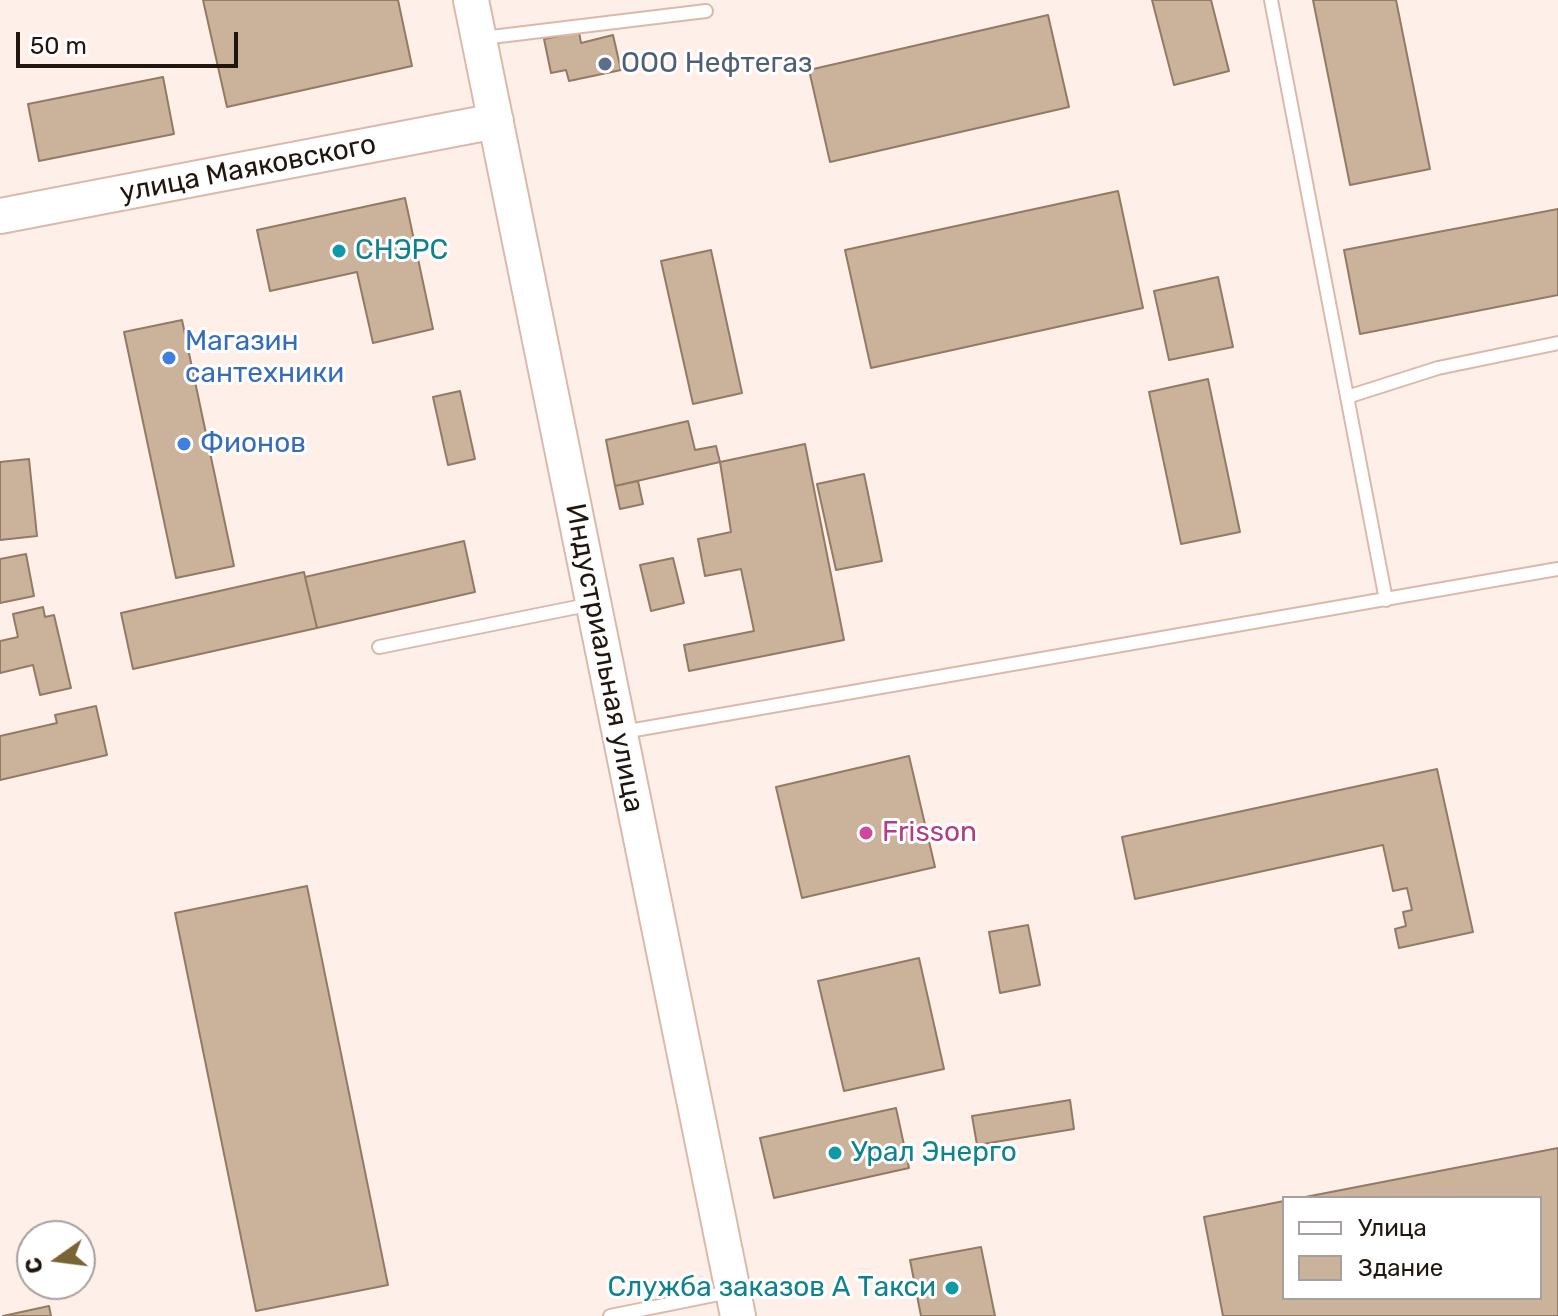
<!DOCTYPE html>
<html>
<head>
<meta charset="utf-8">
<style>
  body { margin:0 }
  #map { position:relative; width:1558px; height:1316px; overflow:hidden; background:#fef0e9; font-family:Rubik,sans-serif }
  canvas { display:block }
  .legend { position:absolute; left:1282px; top:1196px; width:260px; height:104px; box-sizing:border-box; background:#fff; border:2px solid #a6a19f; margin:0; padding:10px 14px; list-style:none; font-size:24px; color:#21150f }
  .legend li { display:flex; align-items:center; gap:16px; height:40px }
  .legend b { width:40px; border:2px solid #a6a19f }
  .north { position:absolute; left:16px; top:1220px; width:80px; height:80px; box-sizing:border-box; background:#fff; border:2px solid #a6a19f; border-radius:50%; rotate:256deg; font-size:22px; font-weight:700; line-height:32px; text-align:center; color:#21150f }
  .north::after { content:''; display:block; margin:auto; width:28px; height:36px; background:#7a6433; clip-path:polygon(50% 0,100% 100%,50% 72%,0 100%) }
  .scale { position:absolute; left:16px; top:32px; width:222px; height:36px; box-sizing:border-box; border:4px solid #21150f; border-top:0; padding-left:10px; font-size:24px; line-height:28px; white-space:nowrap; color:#21150f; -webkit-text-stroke:6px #fff; paint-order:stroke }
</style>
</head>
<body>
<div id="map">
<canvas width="1558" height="1316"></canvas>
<ul class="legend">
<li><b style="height:10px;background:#fff"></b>Улица</li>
<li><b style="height:22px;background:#cbb29a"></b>Здание</li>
</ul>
<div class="north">С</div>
<div class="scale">50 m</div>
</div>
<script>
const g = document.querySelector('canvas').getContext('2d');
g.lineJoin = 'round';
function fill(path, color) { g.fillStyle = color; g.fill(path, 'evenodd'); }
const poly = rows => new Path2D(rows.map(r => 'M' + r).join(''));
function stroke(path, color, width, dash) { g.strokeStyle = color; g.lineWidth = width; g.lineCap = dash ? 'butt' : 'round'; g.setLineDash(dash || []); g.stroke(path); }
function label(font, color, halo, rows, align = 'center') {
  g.font = font + ' Rubik,sans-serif'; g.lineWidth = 6; g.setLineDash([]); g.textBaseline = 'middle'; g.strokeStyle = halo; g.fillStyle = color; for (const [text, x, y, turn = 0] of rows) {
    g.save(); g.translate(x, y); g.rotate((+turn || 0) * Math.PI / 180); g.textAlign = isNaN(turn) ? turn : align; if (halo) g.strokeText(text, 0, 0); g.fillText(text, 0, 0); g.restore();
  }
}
const building = poly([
  [203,0,398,0,412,66,227,107,203,0],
  [1152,0,1211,0,1229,71,1174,85,1152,0],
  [1313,0,1396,0,1430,169,1350,185,1313,0],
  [1048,15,1069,107,830,162,809,70,1048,15],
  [579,32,581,43,613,35,621,70,569,81,566,70,551,73,544,39,579,32],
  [163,77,174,134,39,161,28,104,163,77],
  [1118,191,1143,308,871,368,845,250,1118,191],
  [405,198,433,329,373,343,357,272,270,291,257,230,405,198],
  [1558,209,1558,295,1360,334,1344,250,1558,209],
  [711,250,742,393,693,404,661,261,711,250],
  [1218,277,1233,347,1169,360,1154,291,1218,277],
  [182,320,234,566,176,578,124,332,182,320],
  [1208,379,1240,532,1181,544,1149,392,1208,379],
  [460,391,475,459,448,465,433,397,460,391],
  [688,421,695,450,716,446,720,462,615,486,606,440,688,421],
  [805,444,844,640,689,671,684,645,754,631,741,569,705,576,698,539,731,532,720,462,805,444],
  [29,459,37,536,0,540,0,462,29,459],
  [864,474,882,561,836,570,817,484,864,474],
  [638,481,643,504,620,509,615,486,638,481],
  [464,541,475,592,317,628,305,577,464,541],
  [26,554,34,596,0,603,0,559,26,554],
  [673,558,684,603,651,611,640,565,673,558],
  [304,572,317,628,133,669,121,613,304,572],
  [43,607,45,617,54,615,71,688,40,695,33,665,0,673,0,641,18,637,13,614,43,607],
  [96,706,107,755,0,780,0,736,57,723,55,715,96,706],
  [909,756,935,867,802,898,776,787,909,756],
  [1437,769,1473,932,1399,948,1395,929,1406,926,1403,912,1412,910,1407,888,1393,891,1383,845,1135,899,1122,837,1437,769],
  [307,886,388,1285,256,1311,175,913,307,886],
  [1028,925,1040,985,1000,993,989,932,1028,925],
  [919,958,944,1069,844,1091,818,981,919,958],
  [1070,1100,1074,1129,977,1145,972,1116,1070,1100],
  [896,1108,909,1168,774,1198,760,1138,896,1108],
  [1558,1148,1558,1316,1223,1316,1204,1217,1284,1201,1284,1298,1540,1298,1540,1198,1300,1198,1558,1148],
  [981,1247,995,1316,921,1316,910,1260,981,1247],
  [49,1306,51,1316,3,1316,49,1306]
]);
fill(building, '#cbb29a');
stroke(building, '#927a64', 2);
const lane = poly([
  [1271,0,1386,600],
  [483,38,706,11],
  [1347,397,1438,368,1558,343],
  [379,647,592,604],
  [623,732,1558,569],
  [610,1316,729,1292]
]);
const secondary = poly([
  [471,0,738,1316],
  [0,216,496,121]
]);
stroke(lane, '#dbb9aa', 16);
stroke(secondary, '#dbb9aa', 38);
stroke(lane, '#fff', 12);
stroke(secondary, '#fff', 34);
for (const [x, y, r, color] of [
  [605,64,8,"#5c6f8a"],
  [339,251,8,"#0f9aa8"],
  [169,358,8,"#3f7fe0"],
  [184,444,8,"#3f7fe0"],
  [866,833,8,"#d1479c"],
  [835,1153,8,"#0f9aa8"],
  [952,1288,8,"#0f9aa8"]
]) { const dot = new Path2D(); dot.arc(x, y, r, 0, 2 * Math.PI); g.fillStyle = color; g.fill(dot); stroke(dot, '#fff', 3); }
label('28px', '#4e5e75', '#fff', [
  ["ООО Нефтегаз",621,64]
], 'left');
label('28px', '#21150f', '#fff', [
  ["улица Маяковского",248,169,-11],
  ["Индустриальная улица",604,658,79]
]);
label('28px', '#0d838f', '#fff', [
  ["СНЭРС",355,251],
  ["Урал Энерго",851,1153],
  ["Служба заказов А Такси",936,1288,"right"]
], 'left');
label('28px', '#366cbe', '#fff', [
  ["Магазин",185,342],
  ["сантехники",185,374],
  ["Фионов",200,444]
], 'left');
label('28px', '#b23c85', '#fff', [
  ["Frisson",882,833]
], 'left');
</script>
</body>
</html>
